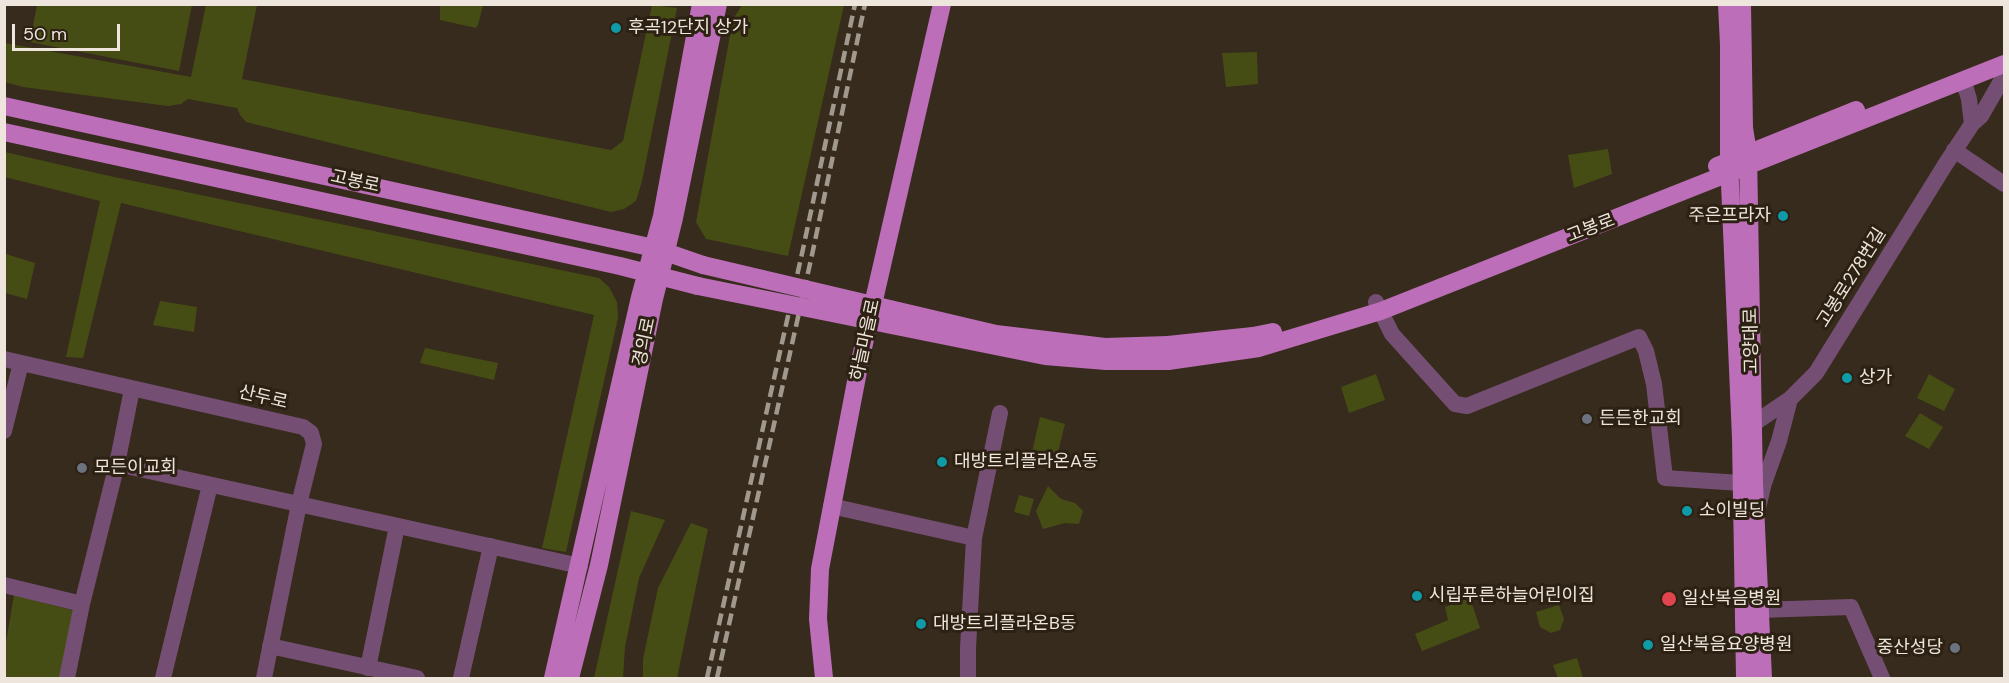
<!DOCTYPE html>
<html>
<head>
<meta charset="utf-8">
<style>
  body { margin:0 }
  #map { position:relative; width:2009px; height:683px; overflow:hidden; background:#362b1c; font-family:"DM Sans",sans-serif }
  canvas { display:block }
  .frame { position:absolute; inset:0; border:6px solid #eee6dd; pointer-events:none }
  .scale { position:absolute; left:12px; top:24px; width:108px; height:27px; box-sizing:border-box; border:3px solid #eee6dd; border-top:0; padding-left:8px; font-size:18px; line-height:21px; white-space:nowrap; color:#eee6dd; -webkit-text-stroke:4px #2c2113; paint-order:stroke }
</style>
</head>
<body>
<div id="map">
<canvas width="2009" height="683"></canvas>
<div class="frame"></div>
<div class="scale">50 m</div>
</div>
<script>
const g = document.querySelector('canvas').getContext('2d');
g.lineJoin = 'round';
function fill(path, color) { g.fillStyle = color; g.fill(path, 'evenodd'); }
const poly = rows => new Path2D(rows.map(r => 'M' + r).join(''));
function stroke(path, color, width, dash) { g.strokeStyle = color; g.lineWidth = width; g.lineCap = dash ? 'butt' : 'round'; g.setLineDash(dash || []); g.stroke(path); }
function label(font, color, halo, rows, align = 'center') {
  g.font = font + ' "DM Sans","Noto Sans KR",sans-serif'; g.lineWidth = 6; g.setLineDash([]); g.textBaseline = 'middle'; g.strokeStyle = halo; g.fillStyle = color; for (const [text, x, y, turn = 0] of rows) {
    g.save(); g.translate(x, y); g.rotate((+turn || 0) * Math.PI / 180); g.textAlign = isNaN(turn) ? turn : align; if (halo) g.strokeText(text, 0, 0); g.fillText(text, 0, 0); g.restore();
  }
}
fill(poly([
  [37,5,192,5,179,71,30,42],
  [206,5,257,5,242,79,611,150,623,141,652,5,677,8,642,181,636,201,624,209,611,212,246,122,240,115,237,108,188,99,181,104,168,106,23,87,5,82,5,43,191,77],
  [440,5,483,5,478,25,476,28,440,20],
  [742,5,844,5,788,256,706,239,696,222,733,19],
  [1257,52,1258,84,1226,87,1222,53],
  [1608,149,1612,174,1574,188,1568,155],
  [5,152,105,175,599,278,609,287,617,302,618,318,566,552,542,548,594,315,121,203,83,358,66,357,100,201,5,177],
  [6,254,35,263,27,299,5,293],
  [160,301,197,307,194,332,153,325],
  [425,348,498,363,494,380,420,363],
  [1376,374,1385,400,1349,413,1341,387],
  [1929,374,1955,389,1944,411,1917,398],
  [1920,413,1943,427,1929,449,1905,436],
  [1040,417,1065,424,1054,468,1030,461],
  [1048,486,1061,499,1075,503,1083,511,1079,524,1065,523,1043,529,1036,511],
  [1019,495,1034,499,1029,516,1014,512],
  [631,511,665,520,639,578,625,647,623,678,594,678],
  [691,523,708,529,677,678,643,678,643,659,658,588],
  [14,595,75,611,61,678,5,678,5,648],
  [1470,598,1480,628,1422,651,1415,634,1448,620,1445,607],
  [1559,605,1564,619,1560,630,1551,633,1540,627,1536,612],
  [1577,658,1583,678,1558,678,1553,665]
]), '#464d14');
stroke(poly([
  [1959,82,1966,89,1969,99,1972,124],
  [1954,150,2004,184],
  [1376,302,1392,334,1455,404,1467,406,1639,337,1646,351,1654,384,1665,478,1741,483],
  [4,359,303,427,311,433,314,444,299,504,264,678],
  [1743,424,1753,424,1790,399,1816,373,1945,165,1972,124,1981,116,2004,76],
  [4,431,21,363],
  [117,464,580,566],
  [831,506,974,538],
  [1758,508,1764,483,1779,441,1790,399],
  [4,585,82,604],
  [1759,610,1851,607,1882,678],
  [270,646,417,678],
  [368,668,397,526],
  [67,678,82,604,117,464,132,389],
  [163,678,210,485],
  [461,678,491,546],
  [968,678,968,648,974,538,1000,413]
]), '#754f73', 16);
stroke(poly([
  [1727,4,1729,45,1729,161,1741,438,1745,678],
  [1742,4,1744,128,1748,153,1754,484,1763,678],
  [4,106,654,248,703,265],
  [4,132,620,266,698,286],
  [1717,166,1856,110],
  [1168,345,1253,336,1273,332],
  [1168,361,1259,348,1381,311,2004,64],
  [553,678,640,297,662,216,701,4],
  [570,678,599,565,654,299,674,218,718,4],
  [824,678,818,619,820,569,860,361,942,4]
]), '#bc6eb8', 18);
stroke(poly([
  [707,678,803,249,855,4],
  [717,678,812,255,865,4]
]), '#a2998e', 4.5, [12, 6]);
stroke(poly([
  [703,265,996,334,1105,347,1168,345],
  [698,286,1045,356,1106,361,1168,361]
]), '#bc6eb8', 18);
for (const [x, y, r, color] of [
  [616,28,6,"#0f9aa8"],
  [1783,216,6,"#0f9aa8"],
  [1847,378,6,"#0f9aa8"],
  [1587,419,6,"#6b7280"],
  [942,462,6,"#0f9aa8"],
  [82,468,6,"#6b7280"],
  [1687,511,6,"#0f9aa8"],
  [1417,596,6,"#0f9aa8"],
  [1669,599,8,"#e0444e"],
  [921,624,6,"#0f9aa8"],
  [1648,645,6,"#0f9aa8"],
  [1955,648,6,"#6b7280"]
]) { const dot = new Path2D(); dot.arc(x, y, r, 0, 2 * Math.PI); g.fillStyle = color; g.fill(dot); stroke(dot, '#2c2113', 2); }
label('18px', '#eee6dd', '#2c2113', [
  ["후곡12단지 상가",628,28],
  ["주은프라자",1771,216,"right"],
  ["상가",1859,378],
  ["든든한교회",1599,419],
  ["대방트리플라온A동",954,462],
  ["모든이교회",94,468],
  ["소이빌딩",1699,511],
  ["시립푸른하늘어린이집",1429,596],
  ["일산복음병원",1682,599],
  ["대방트리플라온B동",933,624],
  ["일산복음요양병원",1660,645],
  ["중산성당",1943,648,"right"]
], 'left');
label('18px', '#eee6dd', '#2c2113', [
  ["고봉로",355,182,12],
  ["고봉로",1591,229,-21],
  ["고봉로278번길",1852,278,-58],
  ["하늘마을로",866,340,-78],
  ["고양대로",1752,341,-91],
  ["경의로",645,342,-78],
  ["산두로",263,398,13]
]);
</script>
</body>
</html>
